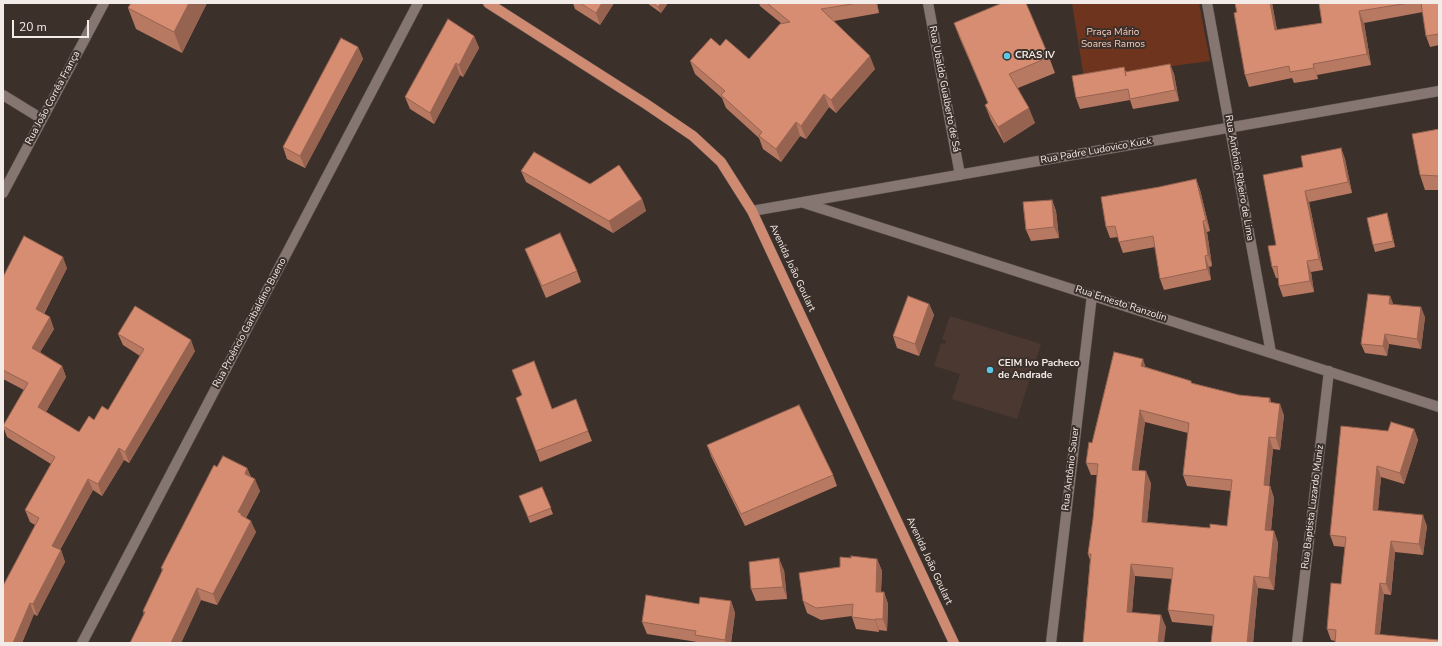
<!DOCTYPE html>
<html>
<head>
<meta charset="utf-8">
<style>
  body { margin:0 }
  #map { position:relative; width:1442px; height:646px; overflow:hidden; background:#3c302b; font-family:"Nunito Sans",sans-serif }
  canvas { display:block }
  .frame { position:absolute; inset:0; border:4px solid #f3ebe8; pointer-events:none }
  .scale { position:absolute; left:12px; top:20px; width:77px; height:18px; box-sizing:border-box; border:2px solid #f3ebe8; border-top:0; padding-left:5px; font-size:12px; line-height:14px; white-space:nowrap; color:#f3ebe8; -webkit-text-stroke:3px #3c302b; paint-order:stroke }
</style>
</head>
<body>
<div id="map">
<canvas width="1442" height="646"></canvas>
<div class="frame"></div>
<div class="scale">20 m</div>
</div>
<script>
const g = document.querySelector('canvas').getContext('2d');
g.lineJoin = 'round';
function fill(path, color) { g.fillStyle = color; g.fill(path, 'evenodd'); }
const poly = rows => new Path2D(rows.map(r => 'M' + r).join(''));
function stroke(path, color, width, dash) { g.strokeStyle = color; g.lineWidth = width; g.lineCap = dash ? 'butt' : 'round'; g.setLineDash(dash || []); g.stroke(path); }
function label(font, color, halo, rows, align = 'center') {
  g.font = font + ' "Nunito Sans",sans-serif'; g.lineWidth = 4; g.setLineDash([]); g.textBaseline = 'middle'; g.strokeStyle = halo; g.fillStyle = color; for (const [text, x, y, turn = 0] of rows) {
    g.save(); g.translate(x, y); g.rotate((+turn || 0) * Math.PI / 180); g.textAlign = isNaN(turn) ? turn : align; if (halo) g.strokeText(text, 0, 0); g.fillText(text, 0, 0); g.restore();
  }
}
fill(poly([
  [950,316,1041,344,1017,419,952,399,960,374,934,366,941,343,945,344,946,341,942,339]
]), '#4a3831');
fill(poly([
  [1072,3,1199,3,1210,61,1084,78]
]), '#6f341d');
const minor = poly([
  [928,3,960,175],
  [1207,3,1271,353],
  [3,95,42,119],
  [3,193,104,3],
  [804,203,1439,407],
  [752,211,1439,91],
  [82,643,418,3],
  [1051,643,1092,295],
  [1297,643,1329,371]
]);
const major = poly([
  [488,3,646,104,693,136,721,162,752,211,954,643]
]);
stroke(minor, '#594f4a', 11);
stroke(major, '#594f4a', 11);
stroke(minor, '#857671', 10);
stroke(major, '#ce8b72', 10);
fill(poly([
  [131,3,207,3,182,53,136,29,128,8],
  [573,3,614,3,600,25,575,9],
  [647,3,668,3,661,13],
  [759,3,877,3,879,13,834,21,875,69,836,113,829,107,806,139,800,136,781,162,763,149,759,138,726,108,722,98,695,74,690,61,720,46,749,59,781,23,760,6],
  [1235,3,1272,3,1277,30,1322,23,1319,3,1439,3,1439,45,1430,47,1426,36,1423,12,1364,23,1371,65,1317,75,1318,79,1294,83,1292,78,1249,87,1245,75],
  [954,23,1049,57,1055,73,1018,88,1035,123,1004,143,991,120,985,105,988,103,960,39],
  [474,36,479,48,463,77,460,75,434,124,410,109,405,97],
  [358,47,363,59,305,168,287,159,283,147],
  [1170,64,1174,74,1179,101,1133,109,1130,100,1080,109,1076,98,1124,67,1126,72],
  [1439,129,1439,190,1425,190,1420,175],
  [1341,148,1345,159,1352,193,1309,202,1323,270,1311,272,1314,292,1283,297,1279,286,1278,278,1276,278,1272,267,1276,245,1303,167],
  [521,171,590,184,642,199,646,211,613,233,526,182],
  [1196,179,1200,190,1210,231,1207,232,1212,266,1209,267,1211,280,1164,290,1160,279,1155,247,1123,253,1119,242,1118,237,1110,238,1106,227,1159,187],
  [1052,200,1056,211,1059,238,1031,241,1026,230],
  [1389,220,1395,247,1375,252,1373,245],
  [525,249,577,271,581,282,546,298,530,261],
  [67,268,44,314,54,329,40,352,62,366,66,377,46,412,79,432,94,420,108,410,140,356,123,345,118,334,195,351,129,463,124,460,102,496,93,490,60,550,61,550,65,562,37,616,34,614,22,643,3,643,35,525,30,522,25,510,51,464,7,437,3,426,24,390,3,379,3,277],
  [1390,296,1393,304,1425,317,1421,349,1389,344,1387,356,1365,353,1361,344],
  [929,304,934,315,919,356,897,348,893,336],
  [1146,367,1191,381,1192,383,1239,395,1270,398,1271,402,1284,415,1280,450,1273,449,1269,486,1270,486,1274,498,1271,530,1274,531,1278,543,1274,590,1258,588,1253,643,1211,643,1213,626,1172,622,1168,610,1172,579,1135,576,1132,612,1166,627,1083,643,1090,560,1088,554,1093,519,1097,475,1091,475,1086,463],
  [1145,422,1188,433,1183,475,1187,486,1231,491,1227,526,1210,528,1147,522,1151,483,1138,471],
  [516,398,552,409,588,431,592,441,540,462],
  [1414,429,1418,440,1404,484,1381,477,1378,510,1427,526,1423,555,1395,552,1391,595,1384,594,1380,634,1335,641,1331,640,1327,629,1341,584,1345,547,1334,546,1330,535,1388,431],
  [707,445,833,475,837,486,745,526,711,456],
  [247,468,251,477,260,491,246,518,256,532,217,605,201,600,181,643,130,643,144,615,143,611,162,571,161,568],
  [542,487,553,514,530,523,519,496],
  [877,559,882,571,881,592,884,592,888,604,887,631,879,630,879,632,856,629,852,617,852,616,821,620,807,613,803,601],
  [784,570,787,599,756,601,751,589],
  [731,601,735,613,731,643,698,643,697,642,647,634,642,622,699,604]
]), '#b87962');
fill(poly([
  [189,3,207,3,182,53,174,32],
  [602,3,614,3,600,25,596,13],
  [661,3,668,3,661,13,658,7],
  [876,3,877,3,879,13],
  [1270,3,1272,3,1279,41,1275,30],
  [1359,11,1364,23,1371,65,1367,54],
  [474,36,479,48,463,77,459,65],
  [358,47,363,59,305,168,300,156],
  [870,56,875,69,836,113,831,100],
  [456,63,460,75,434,124,430,113],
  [1170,64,1174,74,1179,101,1175,90],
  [1313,64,1317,75,1318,79,1314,68],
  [824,94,829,107,806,139,801,126],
  [1029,108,1035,123,1004,143,998,127],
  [796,122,800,136,781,162,776,149],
  [1341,148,1345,159,1352,193,1348,182],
  [1196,179,1200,190,1210,231,1206,220],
  [1305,191,1309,202,1323,270,1319,259],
  [642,199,646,211,613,233,609,221],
  [1052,200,1056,211,1059,238,1054,227],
  [1387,213,1389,220,1395,247,1393,241],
  [1203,221,1207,232,1212,266,1208,255],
  [1205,256,1209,267,1211,280,1207,269],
  [63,257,67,268,40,320,36,309],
  [1307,261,1311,272,1314,292,1310,281],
  [1390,296,1394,306,1389,304],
  [929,304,934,315,919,356,915,344],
  [1421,307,1425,317,1421,349,1417,339],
  [50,317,54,329,36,359,32,348],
  [1385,334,1389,344,1387,356,1383,346],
  [191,340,195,351,129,463,125,452],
  [1143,359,1147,371,1141,366],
  [62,366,66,377,42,419,38,407],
  [1280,404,1284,415,1280,450,1276,438],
  [1140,410,1145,422,1137,482,1132,470],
  [1414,429,1418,440,1404,484,1400,473],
  [1269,437,1273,449,1268,497,1264,485],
  [119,448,124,460,102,496,98,484],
  [1377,466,1381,477,1377,521,1373,510],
  [247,468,252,480,245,474],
  [1146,471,1151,483,1146,533,1142,522],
  [88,479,93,490,56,557,52,546],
  [255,479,260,491,244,521,238,512],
  [1270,486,1274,498,1270,542,1265,530],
  [1423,515,1427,526,1423,555,1419,544],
  [251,521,256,532,217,605,213,594],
  [1274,531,1278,543,1274,590,1269,578],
  [1391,541,1395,552,1391,595,1386,584],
  [61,550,65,562,37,616,33,604],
  [779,558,784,570,787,599,783,587],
  [877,559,882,571,880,603,876,592],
  [1131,564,1135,576,1131,624,1127,612],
  [1254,576,1258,588,1253,643,1247,643],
  [1380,583,1384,594,1379,643,1375,634],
  [197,588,201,600,181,643,171,643],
  [884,592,888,604,887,631,883,619],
  [731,601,735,613,731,643,727,643,725,640],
  [30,603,34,614,22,643,13,643],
  [1161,615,1166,627,1164,643,1158,643],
  [875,619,879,630,879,632,875,620]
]), '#966350');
const building = poly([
  [131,3,189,3,174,32,128,8,131,3],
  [580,3,602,3,596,13,580,3],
  [653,3,661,3,658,7,653,3],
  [767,3,858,3,821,9,870,56,831,100,824,94,801,126,796,122,776,149,759,136,762,132,721,95,725,91,690,61,711,38,720,46,726,39,749,59,780,24,790,22,767,3],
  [1002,3,1026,3,1049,57,1009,74,1029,108,998,127,985,105,988,103,954,23,1002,3],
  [1235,3,1270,3,1275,30,1322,23,1319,3,1409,3,1359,11,1367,54,1313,64,1314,68,1290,72,1289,66,1245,75,1234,13,1237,12,1235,3],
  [1421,3,1439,3,1439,34,1426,36,1421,3],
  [448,19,474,36,459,65,456,63,430,113,405,97,448,19],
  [341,38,358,47,300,156,283,147,341,38],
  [1170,64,1175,90,1130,99,1128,89,1076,98,1072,76,1124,67,1126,76,1125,72,1170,64],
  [1439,129,1439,176,1420,175,1412,134,1439,129],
  [1341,148,1348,182,1305,191,1319,259,1307,261,1310,281,1279,286,1277,266,1272,267,1268,246,1276,245,1263,175,1303,167,1301,156,1341,148],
  [534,152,590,184,619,165,642,199,609,221,521,171,534,152],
  [1196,179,1206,220,1203,221,1208,255,1205,256,1207,269,1160,279,1153,236,1119,242,1115,226,1106,227,1101,197,1159,187,1196,179],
  [1052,200,1054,227,1026,230,1023,202,1052,200],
  [1387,213,1393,241,1373,245,1367,218,1387,213],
  [560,233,577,271,542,286,525,249,560,233],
  [24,236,63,257,36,309,50,317,32,348,62,366,38,407,79,432,89,416,94,420,102,406,108,410,144,349,118,334,135,306,191,340,125,452,119,448,98,484,88,479,52,546,61,550,33,604,30,603,13,643,3,643,3,586,39,518,25,510,55,457,3,426,28,383,3,370,3,277,24,236],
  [1368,294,1390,296,1389,304,1421,307,1417,339,1385,334,1383,346,1361,344,1368,294],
  [908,296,929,304,915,344,893,336,908,296],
  [1114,352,1143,359,1141,366,1191,381,1191,383,1239,395,1270,398,1269,402,1280,404,1276,438,1269,437,1264,485,1270,486,1265,530,1274,531,1269,578,1254,576,1247,643,1211,643,1214,615,1168,610,1173,568,1131,564,1127,612,1161,615,1158,643,1083,643,1091,554,1088,554,1093,519,1098,464,1086,463,1089,442,1092,443,1114,352],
  [1140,410,1189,423,1183,475,1232,480,1227,526,1210,524,1210,528,1142,522,1146,471,1132,470,1140,410],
  [534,361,552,409,576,399,588,431,536,451,516,398,522,395,512,370,534,361],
  [799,405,833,475,741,514,707,445,799,405],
  [1391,422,1414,429,1400,473,1377,466,1373,510,1423,515,1419,544,1391,541,1386,584,1380,583,1375,634,1439,640,1439,643,1335,643,1336,630,1327,629,1331,583,1341,584,1346,537,1330,535,1341,426,1388,431,1391,422],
  [223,456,247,468,245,474,255,479,238,512,241,513,241,515,251,521,213,594,197,588,171,643,130,643,145,612,143,611,163,569,161,568,214,465,217,467,223,456],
  [542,487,551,508,528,517,519,496,542,487],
  [851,556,877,559,876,592,884,592,883,619,875,619,875,620,852,617,853,604,816,608,803,601,799,573,840,567,840,557,851,558,851,556],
  [779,558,783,587,751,589,749,562,779,558],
  [646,595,699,604,700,597,731,601,725,640,695,635,696,631,642,622,646,595]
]);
fill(building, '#d68d72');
stroke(building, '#966350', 1);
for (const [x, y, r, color] of [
  [1007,56,4,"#5dc7e8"],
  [990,370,4,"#5dc7e8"]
]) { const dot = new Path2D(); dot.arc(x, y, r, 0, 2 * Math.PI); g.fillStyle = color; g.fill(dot); stroke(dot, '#3c302b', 1.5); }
label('10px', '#f7cebf', '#3c302b', [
  ["Praça Mário",1113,33],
  ["Soares Ramos",1113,45]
]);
label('bold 10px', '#f3ebe8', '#3c302b', [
  ["CRAS IV",1015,56],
  ["CEIM Ivo Pacheco",998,364],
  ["de Andrade",998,376]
], 'left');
label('10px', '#f3ebe8', '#3c302b', [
  ["Rua Ubaldo Gualberto de Sá",944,89,79],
  ["Rua João Corrêa França",53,98,-62],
  ["Rua Padre Ludovico Kuck",1096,151,-10],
  ["Rua Antônio Ribeiro de Lima",1239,178,80],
  ["Avenida João Goulart",792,268,65],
  ["Rua Ernesto Ranzolin",1121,304,18],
  ["Rua Proêncio Garibaldino Bueno",250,323,-62],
  ["Rua Antônio Sauer",1071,469,-83],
  ["Rua Baptista Luzardo Muniz",1313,507,-83],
  ["Avenida João Goulart",929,561,65]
]);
</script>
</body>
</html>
